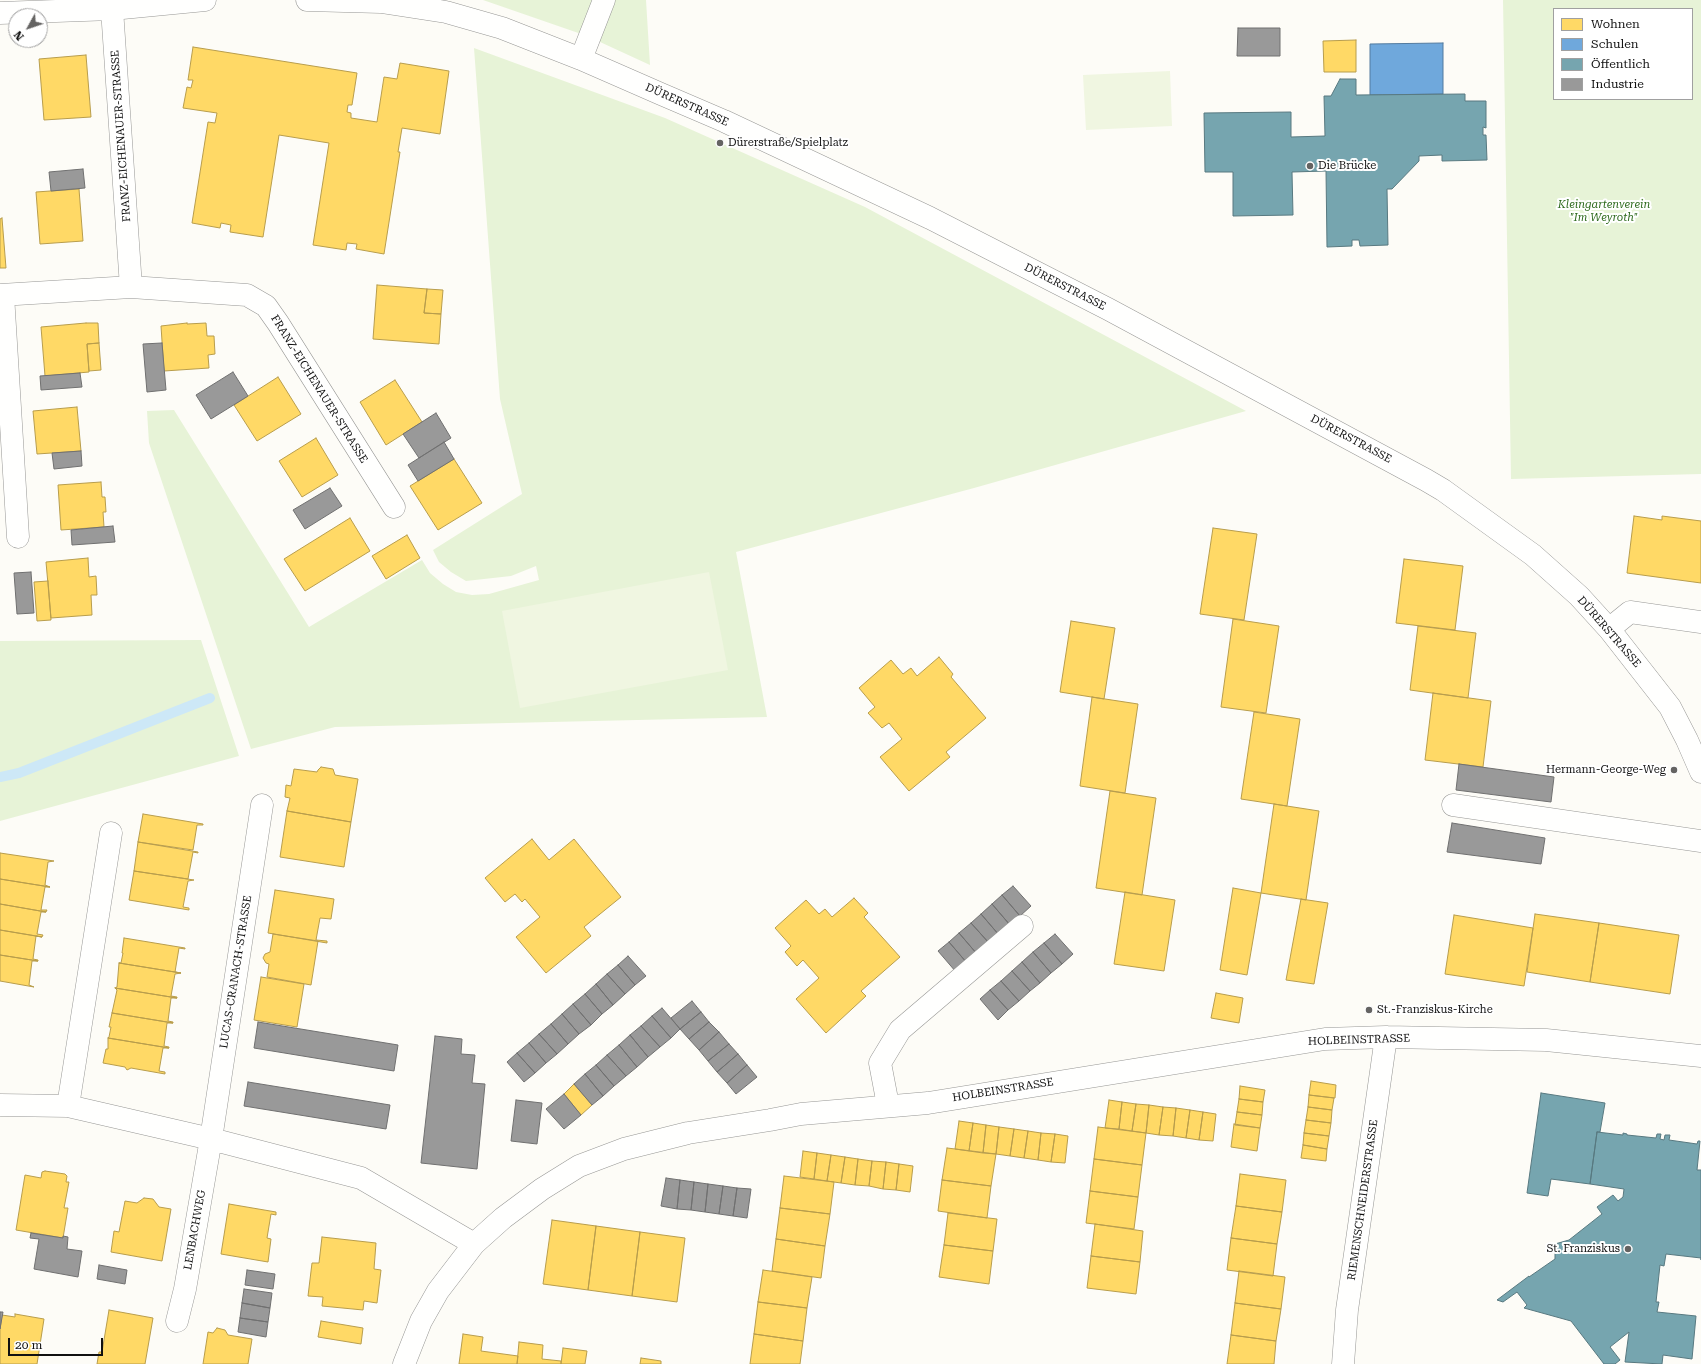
<!DOCTYPE html>
<html>
<head>
<meta charset="utf-8">
<style>
  body { margin:0 }
  #map { position:relative; width:1701px; height:1364px; overflow:hidden; background:#fdfcf7; font-family:"Roboto Serif",serif }
  canvas { display:block }
  .legend { position:absolute; left:1553px; top:8px; width:140px; height:92px; box-sizing:border-box; background:#fff; border:1px solid #a0a0a0; margin:0; padding:5px 7px; list-style:none; font-size:12px; color:#111 }
  .legend li { display:flex; align-items:center; gap:8px; height:20px }
  .legend b { width:20px; border:1px solid #a0a0a0 }
  .north { position:absolute; left:8px; top:8px; width:40px; height:40px; box-sizing:border-box; background:#fff; border:1px solid #a0a0a0; border-radius:50%; rotate:230deg; font-size:11px; font-weight:700; line-height:16px; text-align:center; color:#111 }
  .north::after { content:''; display:block; margin:auto; width:14px; height:18px; background:#646362; clip-path:polygon(50% 0,100% 100%,50% 72%,0 100%) }
  .scale { position:absolute; left:8px; top:1338px; width:95px; height:18px; box-sizing:border-box; border:2px solid #111; border-top:0; padding-left:5px; font-size:12px; line-height:14px; white-space:nowrap; color:#111; -webkit-text-stroke:3px #fff; paint-order:stroke }
</style>
</head>
<body>
<div id="map">
<canvas width="1701" height="1364"></canvas>
<ul class="legend">
<li><b style="height:11px;background:#ffd966"></b>Wohnen</li>
<li><b style="height:11px;background:#6fa8dc"></b>Schulen</li>
<li><b style="height:11px;background:#76a5af"></b>Öffentlich</li>
<li><b style="height:11px;background:#999"></b>Industrie</li>
</ul>
<div class="north">N</div>
<div class="scale">20 m</div>
</div>
<script>
const g = document.querySelector('canvas').getContext('2d');
g.lineJoin = 'round';
function fill(path, color) { g.fillStyle = color; g.fill(path, 'evenodd'); }
const poly = rows => new Path2D(rows.map(r => 'M' + r).join(''));
function stroke(path, color, width, dash) { g.strokeStyle = color; g.lineWidth = width; g.lineCap = dash ? 'butt' : 'round'; g.setLineDash(dash || []); g.stroke(path); }
function label(font, color, halo, rows, align = 'center') {
  g.font = font + ' "Roboto Serif",serif'; g.lineWidth = 4; g.setLineDash([]); g.textBaseline = 'middle'; g.strokeStyle = halo; g.fillStyle = color; for (const [text, x, y, turn = 0] of rows) {
    g.save(); g.translate(x, y); g.rotate((+turn || 0) * Math.PI / 180); g.textAlign = isNaN(turn) ? turn : align; if (halo) g.strokeText(text, 0, 0); g.fillText(text, 0, 0); g.restore();
  }
}
fill(poly([
  [483,0,646,0,650,65,587,36],
  [1503,0,1701,0,1701,474,1511,479],
  [1554,9,1692,9,1692,99,1554,99],
  [474,48,665,118,865,207,1246,411,974,488,736,552,767,717,335,727,251,749,149,443,147,411,174,410,309,627,422,560,430,573,443,584,456,592,472,595,489,594,539,580,536,566,511,576,466,581,451,572,439,562,433,550,522,494,500,399],
  [201,640,239,756,0,821,0,641]
]), '#e7f3d7');
fill(poly([
  [1170,71,1172,126,1086,130,1083,75],
  [709,572,728,670,520,708,502,611]
]), '#f0f6e1');
const homes = poly([
  [1356,40,1356,72,1324,72,1323,41,1356,40],
  [193,47,357,73,352,105,348,105,347,112,351,113,351,118,377,122,384,77,397,79,400,63,449,71,440,134,402,128,398,152,400,152,384,254,356,249,357,244,347,243,346,250,313,245,329,143,279,135,263,237,230,232,231,225,221,223,220,228,192,223,208,122,215,123,217,113,183,108,187,87,191,88,193,80,188,80,193,47],
  [86,55,91,117,44,120,39,59,86,55],
  [79,189,83,241,40,244,36,192,79,189],
  [2,218,6,268,0,268,0,219,2,218],
  [377,285,427,289,424,313,441,314,439,344,373,339,377,285],
  [427,289,443,290,441,314,424,313,427,289],
  [86,323,98,323,99,343,87,344,89,372,45,376,41,327,86,323],
  [187,323,187,324,206,323,207,336,214,336,215,354,208,355,209,368,164,371,161,326,187,323],
  [99,343,101,370,89,371,87,344,99,343],
  [278,377,301,414,257,441,234,405,278,377],
  [395,380,422,422,386,445,360,402,395,380],
  [77,407,81,451,37,454,33,411,77,407],
  [316,438,338,475,302,497,279,461,316,438],
  [454,459,482,503,438,530,410,486,454,459],
  [101,482,102,497,105,497,106,512,103,512,104,527,61,530,58,485,101,482],
  [1634,516,1662,520,1662,516,1701,521,1701,583,1627,573,1634,516],
  [350,518,370,551,305,591,284,559,350,518],
  [1213,528,1257,534,1244,620,1200,614,1213,528],
  [407,535,420,558,386,579,372,556,407,535],
  [88,558,89,577,96,576,97,595,91,595,92,615,51,618,46,562,88,558],
  [1404,559,1463,566,1455,630,1396,623,1404,559],
  [48,581,51,620,37,621,34,582,48,581],
  [1233,619,1279,626,1266,713,1221,707,1233,619],
  [1071,621,1115,628,1104,699,1060,692,1071,621],
  [1418,626,1476,633,1468,698,1410,690,1418,626],
  [939,657,953,674,951,677,986,718,946,752,950,757,909,791,880,757,902,739,889,723,882,728,868,713,875,707,859,688,891,660,903,674,911,668,917,676,939,657],
  [1433,693,1491,701,1483,767,1425,760,1433,693],
  [1092,697,1138,704,1125,793,1080,786,1092,697],
  [1254,712,1300,719,1287,806,1241,799,1254,712],
  [321,767,333,769,335,775,358,779,351,822,287,811,290,798,285,797,286,785,291,786,294,769,317,772,318,770,321,767],
  [1110,791,1156,798,1142,895,1096,888,1110,791],
  [1274,804,1319,811,1306,900,1261,893,1274,804],
  [287,811,351,822,344,867,280,857,287,811],
  [143,814,203,824,203,825,197,825,193,850,138,842,143,814],
  [532,839,549,860,574,839,621,897,584,927,591,936,546,973,516,937,540,917,525,899,522,902,515,894,505,902,485,878,532,839],
  [138,842,198,852,198,853,193,852,188,879,134,871,138,842],
  [0,853,54,861,48,862,45,885,50,887,0,879,0,853],
  [134,871,194,880,188,881,183,907,189,908,189,910,129,900,134,871],
  [0,879,50,887,45,887,41,910,47,910,46,912,0,904,0,879],
  [1233,888,1261,893,1247,975,1220,970,1233,888],
  [275,890,334,899,331,919,320,918,316,940,327,941,327,943,268,933,275,890],
  [1125,892,1175,900,1164,971,1114,964,1125,892],
  [854,898,868,913,864,917,900,957,861,991,866,996,826,1033,796,999,819,978,803,960,797,966,785,952,791,946,775,928,806,900,819,914,825,909,832,917,854,898],
  [1301,899,1328,903,1314,984,1286,980,1301,899],
  [0,904,46,912,41,912,37,934,43,935,42,937,0,930,0,904],
  [1535,914,1599,923,1590,982,1527,972,1535,914],
  [1454,915,1533,928,1524,986,1445,974,1454,915],
  [1599,923,1679,935,1670,994,1590,982,1599,923],
  [0,930,42,937,36,936,33,959,38,960,38,961,0,955,0,930],
  [273,934,318,941,311,985,267,977,269,964,266,963,263,958,265,954,270,952,273,934],
  [124,938,185,948,185,949,179,948,175,972,181,973,119,963,121,963,123,953,122,953,124,938],
  [0,955,38,961,32,961,29,985,34,987,0,981,0,955],
  [119,963,181,973,175,974,171,996,177,997,177,998,115,988,117,987,119,963],
  [261,977,304,984,297,1027,254,1020,261,977],
  [115,988,177,998,171,998,168,1021,173,1022,173,1023,112,1013,117,990,115,988],
  [1216,993,1243,998,1239,1023,1211,1018,1216,993],
  [112,1013,173,1023,167,1023,164,1046,169,1047,169,1048,108,1038,109,1037,111,1027,109,1027,112,1013],
  [108,1038,169,1048,163,1048,159,1071,165,1072,165,1074,131,1068,127,1070,125,1067,103,1063,106,1049,108,1049,108,1038],
  [1311,1081,1336,1085,1335,1098,1309,1095,1311,1081],
  [574,1084,592,1105,581,1115,564,1094,574,1084],
  [1240,1086,1265,1090,1263,1102,1239,1099,1240,1086],
  [1309,1095,1334,1098,1332,1110,1308,1107,1309,1095],
  [1239,1099,1263,1102,1262,1115,1237,1112,1239,1099],
  [1109,1100,1122,1102,1119,1129,1105,1128,1109,1100],
  [1122,1102,1136,1104,1132,1131,1119,1129,1122,1102],
  [1136,1104,1149,1105,1146,1133,1132,1131,1136,1104],
  [1149,1105,1163,1107,1159,1135,1146,1133,1149,1105],
  [1163,1107,1176,1108,1173,1136,1159,1135,1163,1107],
  [1308,1107,1332,1110,1331,1123,1306,1120,1308,1107],
  [1176,1108,1190,1110,1186,1138,1173,1136,1176,1108],
  [1190,1110,1203,1112,1199,1140,1186,1138,1190,1110],
  [1203,1112,1216,1114,1213,1141,1199,1140,1203,1112],
  [1237,1112,1262,1115,1260,1128,1235,1125,1237,1112],
  [1306,1120,1331,1123,1329,1136,1304,1133,1306,1120],
  [959,1121,973,1123,969,1151,955,1149,959,1121],
  [973,1123,986,1125,983,1153,969,1151,973,1123],
  [1234,1124,1260,1128,1257,1151,1231,1147,1234,1124],
  [986,1125,999,1127,996,1154,983,1153,986,1125],
  [999,1127,1014,1129,1010,1156,996,1154,999,1127],
  [1098,1127,1146,1133,1142,1165,1094,1159,1098,1127],
  [1014,1129,1028,1131,1024,1158,1010,1156,1014,1129],
  [1028,1131,1041,1133,1038,1160,1024,1158,1028,1131],
  [1041,1133,1055,1134,1051,1162,1038,1160,1041,1133],
  [1304,1133,1329,1136,1327,1149,1303,1145,1304,1133],
  [1055,1134,1068,1136,1065,1163,1051,1162,1055,1134],
  [1303,1145,1327,1149,1326,1161,1301,1158,1303,1145],
  [947,1148,996,1154,991,1186,942,1180,947,1148],
  [803,1151,817,1153,814,1179,800,1177,803,1151],
  [817,1153,831,1155,827,1181,814,1179,817,1153],
  [831,1155,845,1157,841,1183,827,1181,831,1155],
  [845,1157,858,1159,855,1185,841,1183,845,1157],
  [858,1159,872,1161,869,1186,855,1185,858,1159],
  [1094,1159,1142,1165,1138,1197,1090,1191,1094,1159],
  [872,1161,886,1162,883,1189,869,1186,872,1161],
  [886,1162,899,1164,896,1190,883,1189,886,1162],
  [899,1164,913,1166,910,1192,896,1190,899,1164],
  [45,1171,65,1174,67,1176,66,1182,69,1182,64,1208,68,1208,63,1238,16,1230,25,1175,41,1178,42,1172,45,1171],
  [1240,1174,1286,1180,1282,1212,1236,1206,1240,1174],
  [784,1176,834,1182,830,1214,780,1208,784,1176],
  [942,1180,991,1186,987,1218,938,1211,942,1180],
  [1090,1191,1138,1197,1134,1229,1086,1223,1090,1191],
  [144,1198,153,1199,159,1207,171,1209,162,1261,111,1252,114,1231,119,1232,125,1201,137,1203,144,1198],
  [229,1204,276,1212,276,1215,271,1214,267,1238,271,1239,268,1262,221,1254,229,1204],
  [1236,1206,1282,1212,1277,1244,1231,1238,1236,1206],
  [780,1208,830,1214,825,1246,776,1239,780,1208],
  [948,1213,997,1219,993,1251,944,1245,948,1213],
  [552,1220,596,1226,588,1290,543,1284,552,1220],
  [1095,1224,1143,1231,1140,1262,1091,1256,1095,1224],
  [596,1226,640,1232,632,1296,588,1290,596,1226],
  [640,1232,685,1238,677,1302,632,1296,640,1232],
  [322,1237,376,1243,374,1269,381,1270,377,1303,364,1301,363,1310,322,1306,323,1297,308,1296,312,1263,319,1263,322,1237],
  [1231,1238,1277,1244,1273,1276,1227,1270,1231,1238],
  [776,1239,825,1246,821,1278,772,1271,776,1239],
  [944,1245,993,1251,989,1284,939,1277,944,1245],
  [1091,1256,1140,1262,1136,1294,1087,1288,1091,1256],
  [763,1270,812,1277,807,1308,758,1302,763,1270],
  [1239,1271,1285,1277,1281,1309,1235,1303,1239,1271],
  [758,1302,807,1308,803,1341,754,1334,758,1302],
  [1235,1303,1281,1309,1276,1341,1231,1335,1235,1303],
  [109,1310,153,1318,145,1364,97,1364,99,1352,102,1352,109,1310],
  [15,1314,44,1319,37,1364,0,1364,0,1329,2,1315,15,1317,15,1314],
  [321,1321,363,1328,361,1344,318,1337,321,1321],
  [217,1328,225,1330,228,1335,252,1339,248,1364,203,1364,208,1332,213,1333,217,1328],
  [463,1334,483,1337,481,1351,518,1356,517,1364,459,1364,463,1334],
  [754,1334,803,1341,800,1364,750,1364,754,1334],
  [1231,1335,1276,1341,1274,1364,1227,1364,1231,1335],
  [519,1342,543,1345,542,1359,561,1361,561,1364,517,1364,519,1342],
  [563,1348,587,1351,585,1364,561,1364,563,1348],
  [641,1358,661,1361,661,1364,640,1364,641,1358]
]);
fill(homes, '#ffd966');
stroke(homes, '#b89d4c', 1);
const schools = poly([
  [1443,43,1443,94,1370,95,1370,44,1443,43]
]);
fill(schools, '#6fa8dc');
stroke(schools, '#537b9f', 1);
const public = poly([
  [1340,79,1356,79,1356,95,1465,94,1465,101,1486,101,1486,128,1483,127,1483,135,1486,135,1487,160,1442,161,1442,155,1419,156,1419,161,1392,189,1387,189,1388,245,1360,246,1359,240,1352,240,1352,246,1327,247,1326,171,1292,172,1293,215,1233,216,1233,172,1205,172,1204,113,1291,112,1291,137,1325,136,1324,96,1331,96,1340,79],
  [1541,1093,1605,1103,1600,1132,1597,1132,1590,1184,1551,1179,1548,1196,1527,1193,1541,1093],
  [1597,1132,1623,1135,1623,1133,1627,1134,1627,1135,1656,1138,1657,1134,1661,1134,1660,1139,1664,1140,1665,1135,1670,1135,1669,1140,1697,1144,1698,1141,1700,1141,1697,1170,1701,1170,1701,1260,1701,1258,1666,1254,1664,1266,1660,1265,1656,1302,1659,1302,1657,1312,1696,1316,1692,1359,1663,1355,1662,1364,1625,1362,1629,1332,1610,1347,1620,1360,1615,1364,1604,1364,1571,1321,1524,1308,1527,1305,1517,1292,1503,1302,1497,1300,1529,1276,1529,1277,1555,1259,1555,1244,1569,1240,1602,1214,1597,1207,1613,1195,1618,1201,1623,1197,1624,1189,1590,1184,1597,1132]
]);
fill(public, '#76a5af');
stroke(public, '#587980', 1);
const industry = poly([
  [1238,28,1280,28,1280,56,1237,56,1238,28],
  [83,169,85,188,51,191,49,172,83,169],
  [162,343,166,390,147,392,143,344,162,343],
  [233,372,248,396,211,419,196,395,233,372],
  [80,373,82,387,41,390,40,376,80,373],
  [436,413,451,438,419,458,403,434,436,413],
  [444,442,454,459,418,481,408,465,444,442],
  [81,451,82,466,54,469,52,453,81,451],
  [330,488,342,506,305,529,293,510,330,488],
  [113,526,115,542,72,545,71,530,113,526],
  [31,572,34,613,17,614,14,573,31,572],
  [1459,764,1554,777,1551,802,1456,790,1459,764],
  [1452,823,1545,838,1541,864,1447,852,1452,823],
  [1013,886,1031,906,1020,916,1002,895,1013,886],
  [1002,895,1020,916,1010,925,992,904,1002,895],
  [992,904,1010,925,999,935,981,914,992,904],
  [981,914,999,935,989,943,971,923,981,914],
  [971,923,989,943,977,954,959,933,971,923],
  [959,933,977,954,967,963,949,942,959,933],
  [1055,934,1073,954,1062,964,1044,943,1055,934],
  [949,942,967,963,956,972,938,951,949,942],
  [1044,943,1062,964,1051,973,1033,952,1044,943],
  [1033,952,1051,973,1040,983,1022,962,1033,952],
  [628,956,646,976,635,985,618,965,628,956],
  [1022,962,1040,983,1030,991,1012,971,1022,962],
  [618,965,635,985,625,994,607,974,618,965],
  [1012,971,1030,991,1019,1001,1001,981,1012,971],
  [607,974,625,994,613,1005,596,984,607,974],
  [1001,981,1019,1001,1008,1010,990,990,1001,981],
  [596,984,613,1005,602,1014,585,994,596,984],
  [990,990,1008,1010,998,1020,980,999,990,990],
  [585,994,602,1014,591,1025,573,1004,585,994],
  [692,1001,701,1012,680,1029,671,1018,692,1001],
  [573,1004,591,1025,579,1034,562,1014,573,1004],
  [662,1008,680,1029,671,1038,652,1016,662,1008],
  [701,1012,709,1022,689,1039,680,1029,701,1012],
  [562,1014,579,1034,568,1044,551,1024,562,1014],
  [652,1016,671,1038,660,1047,641,1026,652,1016],
  [258,1022,398,1045,394,1071,254,1048,258,1022],
  [709,1022,719,1032,699,1050,689,1039,709,1022],
  [551,1024,568,1044,557,1054,539,1034,551,1024],
  [641,1026,660,1047,648,1057,630,1035,641,1026],
  [719,1032,729,1044,708,1061,699,1050,719,1032],
  [539,1034,557,1054,546,1063,529,1043,539,1034],
  [630,1035,648,1057,637,1067,619,1045,630,1035],
  [435,1036,462,1039,461,1054,475,1055,472,1083,485,1084,477,1169,421,1163,435,1036],
  [529,1043,546,1063,535,1073,517,1053,529,1043],
  [729,1044,738,1054,717,1072,708,1061,729,1044],
  [619,1045,637,1067,626,1076,607,1055,619,1045],
  [517,1053,535,1073,524,1082,507,1062,517,1053],
  [738,1054,747,1065,727,1083,717,1072,738,1054],
  [607,1055,626,1076,614,1086,596,1065,607,1055],
  [596,1065,614,1086,603,1096,585,1074,596,1065],
  [747,1065,757,1077,736,1094,727,1083,747,1065],
  [585,1074,603,1096,592,1105,574,1084,585,1074],
  [248,1082,390,1105,386,1129,244,1106,248,1082],
  [564,1094,581,1115,564,1129,546,1109,564,1094],
  [516,1100,542,1103,537,1144,511,1141,516,1100],
  [666,1178,680,1180,677,1209,661,1206,666,1178],
  [680,1180,694,1182,691,1210,677,1209,680,1180],
  [694,1182,708,1184,705,1212,691,1210,694,1182],
  [708,1184,723,1186,719,1214,705,1212,708,1184],
  [723,1186,737,1188,733,1216,719,1214,723,1186],
  [737,1188,751,1189,747,1218,733,1216,737,1188],
  [31,1233,63,1238,63,1236,68,1237,67,1249,82,1251,78,1277,34,1269,39,1239,30,1238,31,1233],
  [99,1265,127,1270,125,1284,97,1279,99,1265],
  [247,1270,275,1274,273,1289,245,1285,247,1270],
  [244,1289,272,1293,270,1308,242,1303,244,1289],
  [242,1303,270,1308,268,1322,240,1318,242,1303],
  [0,1312,3,1312,0,1329,0,1312],
  [240,1318,268,1322,266,1337,238,1332,240,1318]
]);
fill(industry, '#999');
stroke(industry, '#707070', 1);
stroke(poly([
  [0,777,19,773,210,698]
]), '#cde8f7', 10);
const minor = poly([
  [307,0,381,2,446,12,502,28,581,59,661,94,724,121,930,218,1108,309,1426,480,1443,490,1533,555,1579,596,1609,629,1670,707,1687,740,1701,772],
  [112,9,131,287],
  [0,13,112,9,205,0],
  [581,59,604,0],
  [0,295,131,287,247,295,266,306,278,323,394,507],
  [3,295,18,537],
  [1609,629,1630,612,1701,622],
  [1453,805,1701,841],
  [0,1105,68,1106,211,1139,361,1178,474,1244],
  [888,1105,880,1063,900,1030,1022,926],
  [68,1106,111,833],
  [177,1321,185,1289,211,1139,262,805],
  [404,1364,421,1321,438,1291,474,1244,503,1218,542,1189,579,1166,624,1149,688,1133,770,1120,801,1114,928,1103,1325,1039,1386,1037,1546,1040,1701,1056],
  [1343,1364,1347,1310,1386,1037]
]);
stroke(minor, '#979795', 23);
stroke(minor, '#fffffe', 22);
for (const [x, y, r, color] of [
  [720,143,4,"#646362"],
  [1310,166,4,"#646362"],
  [1674,770,4,"#646362"],
  [1369,1010,4,"#646362"],
  [1628,1249,4,"#646362"]
]) { const dot = new Path2D(); dot.arc(x, y, r, 0, 2 * Math.PI); g.fillStyle = color; g.fill(dot); stroke(dot, '#fff', 1.5); }
label('11px', '#111', '#fff', [
  ["DÜRERSTRASSE",687,105,24],
  ["FRANZ-EICHENAUER-STRASSE",121,136,-94],
  ["DÜRERSTRASSE",1065,287,27],
  ["FRANZ-EICHENAUER-STRASSE",319,389,58],
  ["DÜRERSTRASSE",1351,439,28],
  ["DÜRERSTRASSE",1609,632,49],
  ["LUCAS-CRANACH-STRASSE",236,972,-81],
  ["HOLBEINSTRASSE",1359,1040,-2],
  ["HOLBEINSTRASSE",1003,1090,-9],
  ["RIEMENSCHNEIDERSTRASSE",1363,1200,-82],
  ["LENBACHWEG",195,1230,-80]
]);
label('11px', '#111', '#fff', [
  ["Dürerstraße/Spielplatz",728,143],
  ["Die Brücke",1318,166],
  ["Hermann-George-Weg",1666,770,"right"],
  ["St.-Franziskus-Kirche",1377,1010],
  ["St. Franziskus",1620,1249,"right"]
], 'left');
label('italic 11px', '#2f6b1f', '#fff', [
  ["Kleingartenverein",1604,205],
  ["\"Im Weyroth\"",1604,218]
]);
</script>
</body>
</html>
